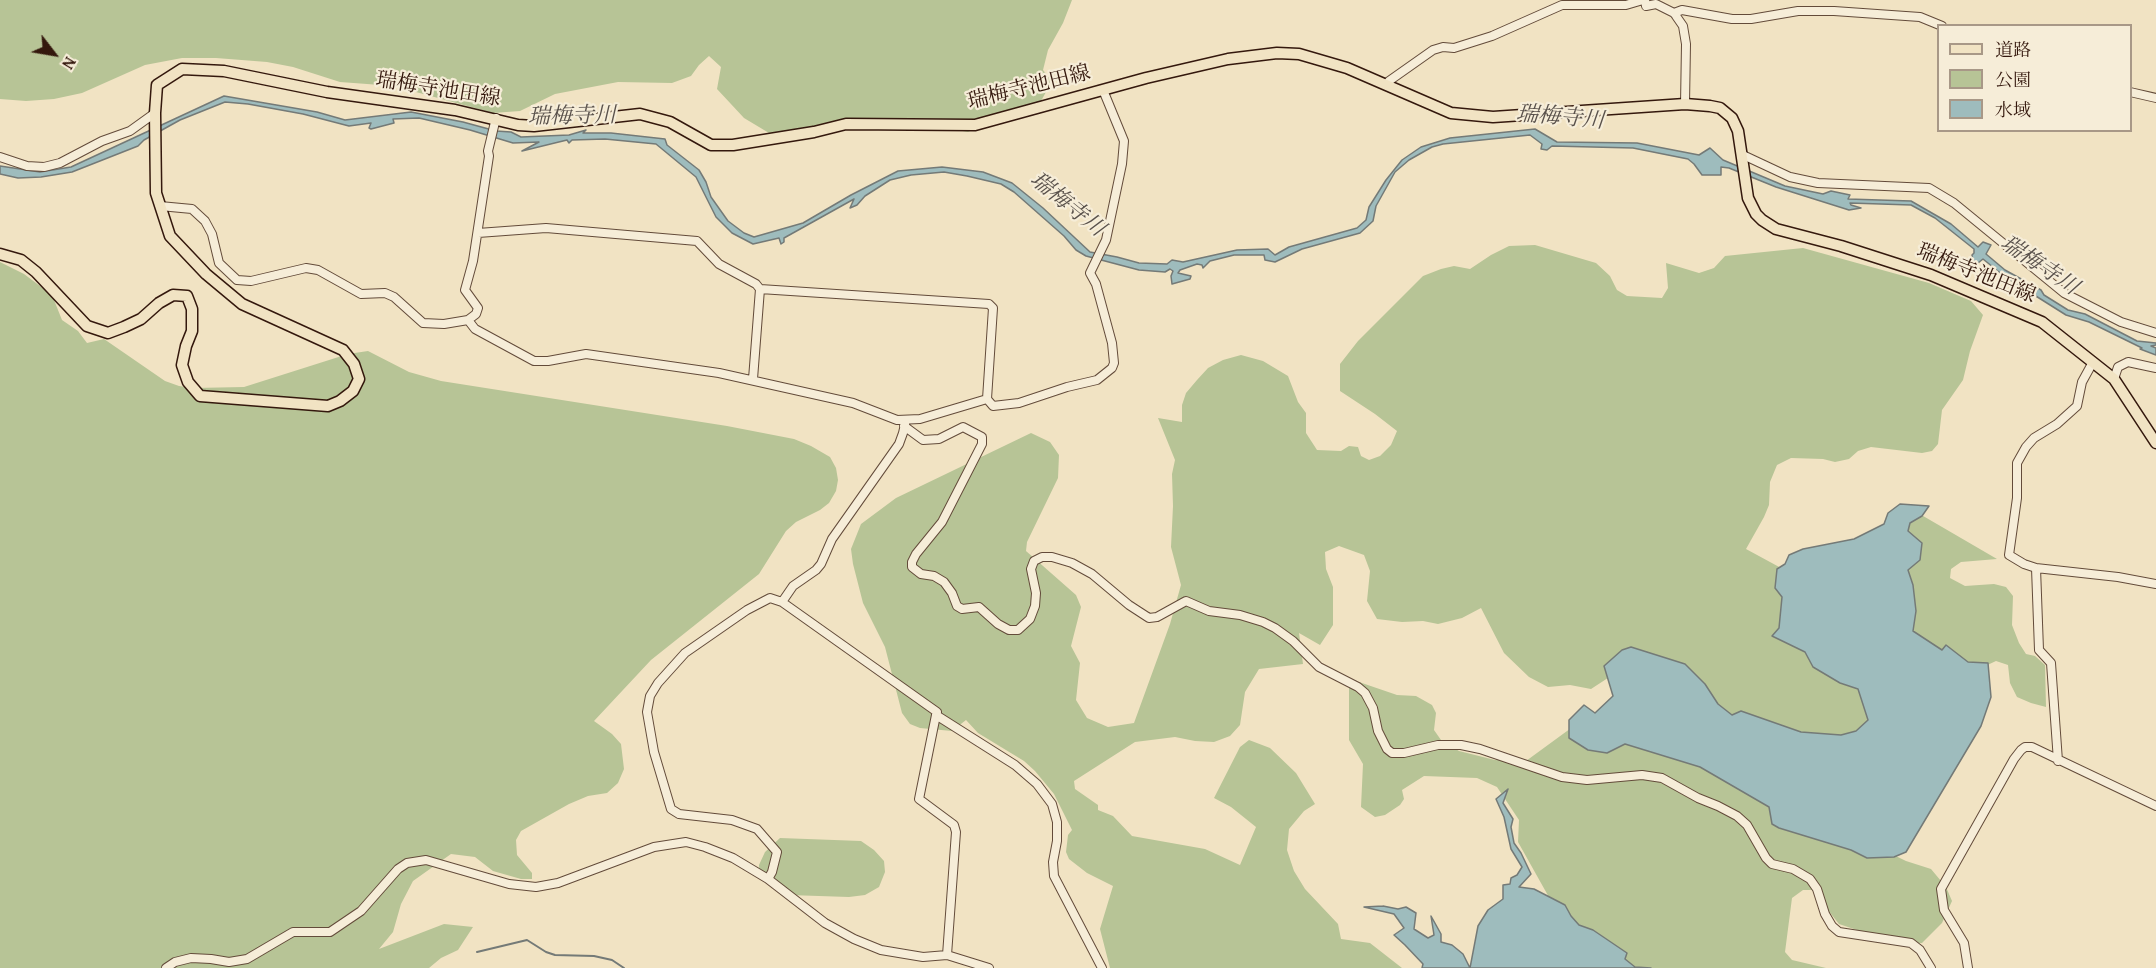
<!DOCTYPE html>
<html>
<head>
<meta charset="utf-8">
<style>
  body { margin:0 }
  #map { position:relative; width:2156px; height:968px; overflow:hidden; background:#f1e3c3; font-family:"Gentium Book Plus","Noto Serif JP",serif }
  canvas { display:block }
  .legend { position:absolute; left:1937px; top:24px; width:195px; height:108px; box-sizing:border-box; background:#f6edd8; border:2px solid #a89887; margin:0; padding:8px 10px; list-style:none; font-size:18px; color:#34180d }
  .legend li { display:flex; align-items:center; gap:12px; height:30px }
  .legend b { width:30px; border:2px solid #a89887 }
  .north { position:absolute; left:24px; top:24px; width:60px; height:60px; -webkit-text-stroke:4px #f6edd8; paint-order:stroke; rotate:121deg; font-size:16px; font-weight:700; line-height:24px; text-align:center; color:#34180d }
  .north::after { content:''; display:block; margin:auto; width:21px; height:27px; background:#34180d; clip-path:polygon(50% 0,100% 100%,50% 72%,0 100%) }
</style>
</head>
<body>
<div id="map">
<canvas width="2156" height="968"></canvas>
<ul class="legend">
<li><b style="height:8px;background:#f1e3c3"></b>道路</li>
<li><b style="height:16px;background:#b7c496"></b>公園</li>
<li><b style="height:16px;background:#9ebcbd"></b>水域</li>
</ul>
<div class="north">N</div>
</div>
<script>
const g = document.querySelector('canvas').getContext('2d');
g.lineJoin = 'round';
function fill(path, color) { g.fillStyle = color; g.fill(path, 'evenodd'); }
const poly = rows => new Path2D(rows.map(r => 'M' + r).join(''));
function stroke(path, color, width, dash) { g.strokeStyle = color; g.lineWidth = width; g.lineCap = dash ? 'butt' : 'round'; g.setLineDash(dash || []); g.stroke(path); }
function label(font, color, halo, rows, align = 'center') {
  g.font = font + ' "Gentium Book Plus","Noto Serif JP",serif'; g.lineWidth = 4.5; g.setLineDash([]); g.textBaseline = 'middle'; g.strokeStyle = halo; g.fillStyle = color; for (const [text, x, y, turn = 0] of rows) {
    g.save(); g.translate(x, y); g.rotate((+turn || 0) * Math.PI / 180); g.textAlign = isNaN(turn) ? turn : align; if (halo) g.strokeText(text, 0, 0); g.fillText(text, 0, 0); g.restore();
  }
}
fill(poly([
  [0,0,1072,0,1063,23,1048,50,1043,70,1052,81,1041,101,968,132,888,118,769,133,744,118,717,89,721,67,709,56,699,65,691,76,672,83,618,82,555,94,520,111,493,113,394,86,340,82,293,67,267,62,216,58,182,58,145,65,82,93,54,99,26,101,0,99],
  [1535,245,1596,263,1610,276,1617,290,1627,296,1662,298,1668,288,1666,263,1699,273,1714,268,1725,256,1803,248,1929,283,1971,301,1983,315,1970,351,1963,380,1942,410,1938,444,1932,451,1922,453,1871,447,1858,451,1849,459,1835,462,1823,459,1791,458,1777,465,1770,482,1769,505,1764,517,1746,549,1794,575,1874,693,1874,729,1839,747,1731,728,1634,661,1591,689,1570,685,1548,687,1529,677,1504,653,1481,608,1462,618,1438,624,1423,621,1402,622,1377,619,1367,601,1370,571,1364,555,1339,546,1325,552,1326,569,1333,587,1333,625,1320,645,1299,633,1303,664,1259,669,1245,692,1240,725,1230,736,1214,742,1195,741,1175,737,1135,742,1074,781,1075,789,1098,805,1098,810,1113,816,1132,836,1205,849,1240,865,1256,827,1231,807,1214,798,1240,747,1249,740,1270,748,1296,773,1315,804,1304,811,1289,829,1287,850,1294,871,1305,889,1338,924,1341,939,1370,943,1402,968,1110,968,1100,929,1113,886,1087,873,1069,859,1066,852,1068,835,1072,830,1054,794,1035,771,1024,761,978,733,966,720,952,731,920,728,910,724,902,713,885,647,863,603,853,564,851,549,861,524,896,498,1031,433,1050,442,1059,455,1058,478,1027,542,1026,551,1076,595,1081,607,1071,646,1080,663,1076,700,1087,718,1108,727,1134,723,1170,624,1181,585,1171,547,1173,506,1172,474,1175,460,1158,418,1182,422,1182,405,1186,393,1197,380,1208,368,1223,360,1241,355,1263,361,1288,376,1298,402,1306,413,1306,433,1317,450,1341,451,1349,446,1358,447,1361,456,1369,460,1380,456,1391,445,1397,431,1375,414,1340,391,1340,364,1358,341,1423,276,1441,269,1454,266,1470,269,1491,255,1509,246],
  [0,262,24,274,52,295,62,320,78,331,87,343,104,339,165,381,179,386,194,388,244,387,348,354,368,351,409,372,441,381,727,426,794,439,811,446,830,457,836,468,838,480,836,491,829,503,820,510,796,522,786,531,759,574,651,660,594,721,612,734,621,744,624,769,618,783,607,793,588,796,569,804,521,831,516,840,517,855,532,873,532,879,521,879,493,871,475,857,451,854,413,881,401,904,393,932,379,949,444,924,473,927,458,950,441,958,429,968,0,968],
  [1918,513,1997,559,1961,562,1951,569,1950,578,1965,586,1994,584,2006,587,2013,596,2012,625,2019,643,2026,654,2035,656,2045,665,2046,707,2031,703,2017,697,2010,683,2008,665,1996,661,1981,668,1923,645,1907,626,1903,568,1905,527],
  [1359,682,1397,695,1416,696,1432,705,1436,713,1434,730,1441,740,1459,751,1495,760,1526,761,1578,723,1686,754,1906,861,1931,869,1946,887,1952,901,1942,923,1922,943,1896,944,1872,941,1857,930,1839,924,1812,890,1803,890,1792,898,1785,952,1792,960,1826,968,1619,968,1555,908,1518,842,1519,820,1497,787,1477,778,1424,776,1402,790,1404,799,1400,805,1385,815,1375,817,1361,807,1363,764,1349,740,1349,688],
  [780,838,861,841,874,850,884,861,885,872,879,887,865,895,849,897,789,895,779,891,766,883,759,875,759,865,765,852]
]), '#b7c496');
const water = poly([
  [224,96,317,112,345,120,411,112,463,122,496,131,511,132,521,137,569,135,586,130,583,133,611,133,665,139,667,145,699,170,706,182,711,197,728,221,744,233,754,237,803,223,851,195,898,171,942,167,983,172,1012,183,1043,208,1090,252,1117,257,1139,263,1167,264,1172,260,1183,262,1237,250,1268,249,1275,255,1289,247,1357,228,1366,220,1369,207,1386,180,1402,160,1421,147,1450,138,1535,129,1557,142,1637,143,1699,155,1710,148,1723,160,1785,186,1823,194,1831,191,1850,195,1848,199,1911,201,1951,224,1978,247,1983,242,1991,245,1986,254,2005,270,2041,290,2044,295,2068,310,2085,314,2137,341,2156,343,2156,345,2151,346,2156,348,2156,355,2140,349,2142,348,2089,322,2066,315,2004,276,1983,259,1978,263,1973,262,1972,255,1974,253,1974,249,1935,218,1911,205,1850,203,1851,205,1861,208,1849,210,1776,187,1729,168,1721,167,1721,175,1702,175,1694,164,1688,159,1633,148,1552,146,1547,150,1541,149,1542,144,1530,135,1443,144,1432,147,1409,160,1395,172,1376,206,1373,221,1360,233,1302,249,1275,262,1265,260,1264,255,1234,255,1210,261,1203,268,1202,265,1197,264,1180,270,1178,273,1191,276,1190,279,1172,284,1171,276,1173,271,1170,269,1165,272,1139,270,1086,256,1076,250,1064,236,1014,192,1001,184,967,176,944,172,911,175,890,180,865,196,857,205,850,208,854,199,784,238,784,242,781,244,779,238,753,244,732,233,716,217,696,177,656,144,605,139,572,140,569,143,567,140,522,151,539,142,513,143,470,130,419,118,393,119,394,123,371,129,369,128,371,123,349,126,303,114,248,104,225,102,180,120,144,140,138,146,72,172,41,177,18,178,0,174,0,166,40,172,71,167,224,96],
  [1900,504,1929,506,1922,516,1910,523,1908,531,1922,543,1920,560,1908,570,1913,585,1916,611,1913,631,1942,650,1946,645,1968,662,1988,663,1991,697,1981,726,1906,852,1894,857,1867,858,1851,850,1779,828,1772,824,1769,807,1700,767,1625,744,1607,753,1588,750,1569,738,1569,720,1584,705,1595,713,1613,696,1604,666,1622,650,1631,647,1685,664,1705,684,1718,704,1732,715,1741,711,1801,732,1841,735,1856,731,1868,720,1858,689,1840,683,1813,667,1805,652,1772,636,1779,628,1782,597,1775,588,1777,569,1785,564,1789,555,1803,549,1854,539,1884,524,1888,513,1900,504],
  [1508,789,1503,803,1513,819,1511,827,1514,843,1521,853,1531,874,1519,887,1534,889,1565,905,1571,916,1579,925,1593,930,1627,953,1625,959,1635,967,1651,968,1470,968,1478,926,1488,910,1503,899,1503,885,1510,884,1511,878,1517,875,1522,867,1511,849,1504,817,1496,799,1508,789],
  [1383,906,1398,909,1406,907,1416,913,1414,929,1428,938,1434,935,1431,916,1441,934,1441,942,1452,945,1463,954,1470,968,1422,968,1423,964,1405,945,1394,935,1404,928,1394,914,1364,907,1383,906]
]);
fill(water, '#9ebcbd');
stroke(water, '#747a77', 1.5);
stroke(poly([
  [477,952,527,940,546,952,555,955,594,956,612,960,624,968]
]), '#747a77', 2);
const minor = poly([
  [1645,0,1646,6,1656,4,1674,13,1683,26,1686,44,1685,104],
  [1674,13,1682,10,1732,19,1751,19,1798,11,1834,11,1920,17,1942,26],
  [1387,84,1389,81,1433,50,1443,47,1454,48,1492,36,1562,5,1626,5,1643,0],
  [2130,92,2156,98],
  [1743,155,1790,177,1818,183,1929,188,1954,203,2064,293,2121,322,2156,333],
  [0,157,27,166,44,167,60,163,102,141,130,131,155,113],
  [160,206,192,209,205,221,212,234,219,263,237,280,251,281,306,268,318,270,361,294,385,293,394,297,423,323,444,324,468,320,476,314,478,308,465,290,473,261,489,156,488,151,496,118],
  [478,233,546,228,697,241,719,264,756,284,760,289,989,304,993,308,987,399],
  [468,320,475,329,534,361,548,361,586,354,719,373,853,403,897,420,920,419,987,399],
  [2093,362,2082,382,2077,406,2057,424,2034,438,2026,447,2017,463,2017,498,2009,555,2024,564,2036,568,2118,577,2156,584],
  [753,379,760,289],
  [2114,379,2118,367,2128,362,2156,368],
  [987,399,993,406,1019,403,1067,387,1097,380,1112,368,1114,363,1112,343,1096,284,1090,273,1106,240,1122,164,1124,141,1103,90],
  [904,426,923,440,939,439,963,427,982,437,982,444,942,522,916,554,912,562,912,567,921,574,934,576,944,582,952,593,957,606,962,609,979,607,998,624,1009,630,1018,630,1030,619,1035,606,1036,593,1031,569,1034,561,1042,557,1052,557,1072,563,1092,574,1129,605,1149,618,1157,617,1186,601,1209,611,1240,615,1263,622,1275,628,1293,641,1319,667,1358,687,1365,693,1373,708,1378,731,1387,749,1392,753,1404,753,1438,745,1461,745,1480,749,1562,777,1587,780,1642,775,1662,778,1698,798,1718,806,1737,816,1747,825,1766,858,1772,864,1793,869,1810,879,1817,889,1825,914,1832,926,1839,932,1911,943,1920,950,1931,968],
  [2036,568,2039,650,2051,663,2058,761],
  [782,602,793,586,816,570,821,564,832,539,899,444,903,433,905,424],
  [936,715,919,799,954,825,956,832,947,955],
  [768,879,772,872,777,852,757,829,732,820,679,814,671,809,654,752,647,712,650,696,658,683,685,653,747,610,770,598,782,602,937,712,936,715,1015,765,1037,784,1052,804,1057,822,1057,841,1053,862,1054,876,1102,968],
  [166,968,175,962,191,958,211,959,229,962,247,959,293,932,330,932,361,911,398,869,407,863,426,860,509,884,536,887,558,883,654,847,686,842,705,847,733,858,768,879,825,923,854,939,881,950,923,957,947,955,989,968],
  [1968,968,1964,943,1944,910,1941,889,2014,759,2021,750,2025,747,2032,747,2156,806]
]);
const major = poly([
  [0,254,21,260,36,272,87,326,108,333,124,327,141,319,159,303,173,295,187,296,192,309,192,331,186,346,182,365,188,382,200,396,328,406,340,401,353,391,359,379,354,364,343,350,242,304,206,274,170,236,156,193,155,113,157,85,182,69,224,71,327,92,455,110,518,125,534,126,640,114,670,122,711,145,733,145,814,132,846,124,975,125,1146,78,1228,59,1277,53,1299,54,1347,68,1451,113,1493,117,1685,104,1710,106,1720,108,1732,118,1738,131,1748,198,1756,214,1762,220,1776,229,1841,246,1931,275,2042,322,2114,379,2156,443]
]);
stroke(minor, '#634b3a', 10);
stroke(major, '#34180d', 13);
stroke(minor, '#f6edd8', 8);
stroke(major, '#f1e3c3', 10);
label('21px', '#34180d', '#f6edd8', [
  ["瑞梅寺池田線",1029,88,-14],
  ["瑞梅寺池田線",438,90,9],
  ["瑞梅寺池田線",1976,274,22]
]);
label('italic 22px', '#59514b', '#f6edd8', [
  ["瑞梅寺川",572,117,-1],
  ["瑞梅寺川",1560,118,5],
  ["瑞梅寺川",1067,205,39],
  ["瑞梅寺川",2039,266,34]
]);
</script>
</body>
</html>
